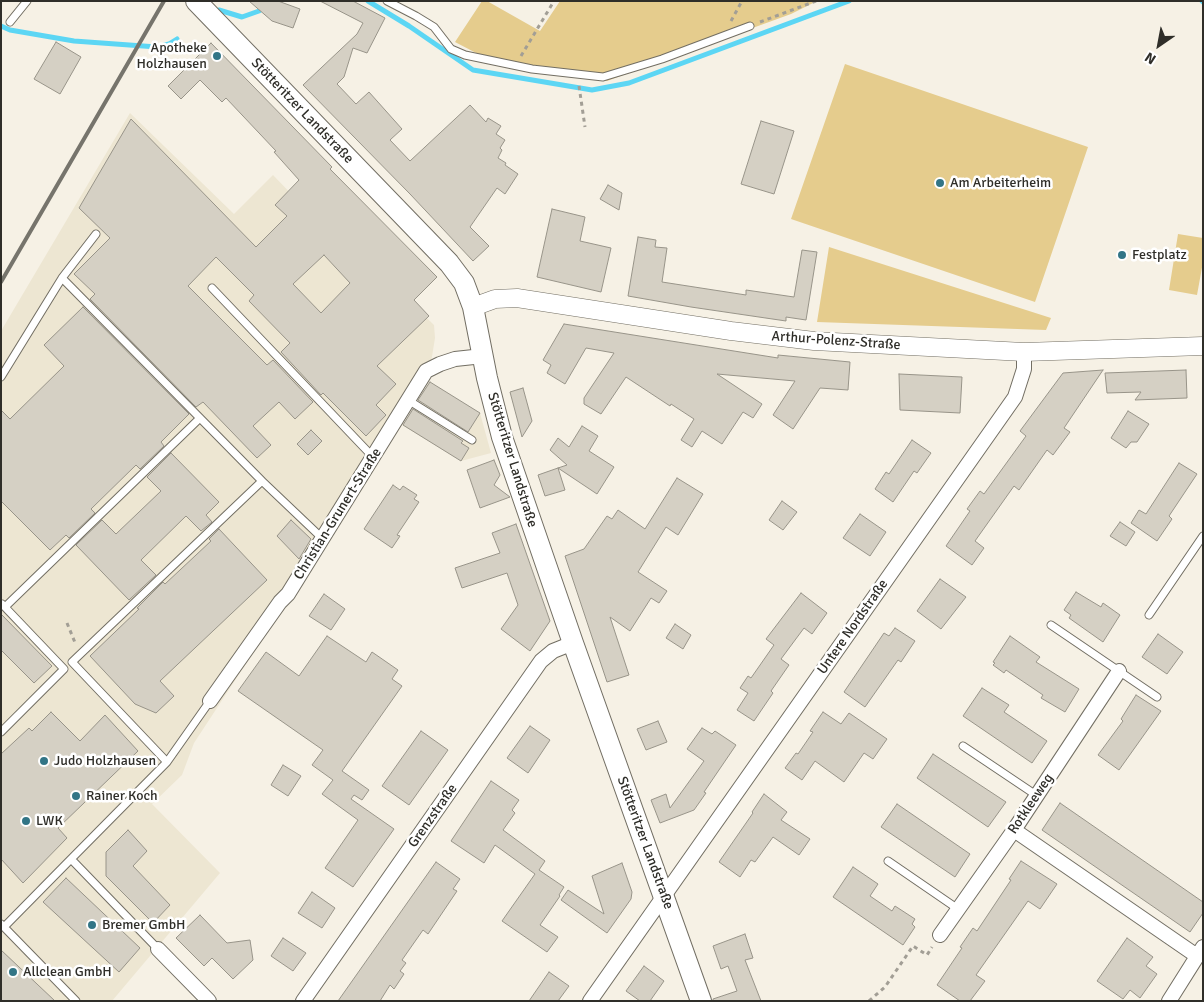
<!DOCTYPE html>
<html>
<head>
<meta charset="utf-8">
<style>
  body { margin:0 }
  #map { position:relative; width:1204px; height:1002px; overflow:hidden; background:#f6f1e5; font-family:Signika,sans-serif }
  canvas { display:block }
  .frame { position:absolute; inset:0; border:2px solid #2f2e29; pointer-events:none }
  .north { position:absolute; left:1134px; top:20px; width:50px; height:50px; -webkit-text-stroke:4px #fff; paint-order:stroke; rotate:213deg; font-size:14px; font-weight:700; line-height:20px; text-align:center; color:#2f2e29 }
  .north::after { content:''; display:block; margin:auto; width:18px; height:22px; background:#2f2e29; clip-path:polygon(50% 0,100% 100%,50% 72%,0 100%) }
</style>
</head>
<body>
<div id="map">
<canvas width="1204" height="1002"></canvas>
<div class="frame"></div>
<div class="north">N</div>
</div>
<script>
const g = document.querySelector('canvas').getContext('2d');
g.lineJoin = 'round';
function fill(path, color) { g.fillStyle = color; g.fill(path, 'evenodd'); }
const poly = rows => new Path2D(rows.map(r => 'M' + r).join(''));
function stroke(path, color, width, dash) { g.strokeStyle = color; g.lineWidth = width; g.lineCap = dash ? 'butt' : 'round'; g.setLineDash(dash || []); g.stroke(path); }
function label(font, color, halo, rows, align = 'center') {
  g.font = font + ' Signika,sans-serif'; g.lineWidth = 5; g.setLineDash([]); g.textBaseline = 'middle'; g.strokeStyle = halo; g.fillStyle = color; for (const [text, x, y, turn = 0] of rows) {
    g.save(); g.translate(x, y); g.rotate((+turn || 0) * Math.PI / 180); g.textAlign = isNaN(turn) ? turn : align; if (halo) g.strokeText(text, 0, 0); g.fillText(text, 0, 0); g.restore();
  }
}
fill(poly([
  [130,113,234,214,273,175,358,263,366,259,434,325,435,338,429,375,331,534,194,743,182,775,152,804,220,873,112,1001,1,1001,1,331],
  [429,382,480,413,491,453,461,461,402,425]
]), '#ede6d2');
fill(poly([
  [482,1,487,1,540,31,560,1,817,1,791,14,607,81,480,55,455,42],
  [845,64,1088,147,1035,302,791,219],
  [1178,234,1203,238,1203,262,1197,295,1169,290],
  [829,247,1051,318,1046,330,817,322]
]), '#e5cc8d');
stroke(poly([
  [368,1,409,26,473,70,592,90,629,83,849,1],
  [1202,1,1203,2],
  [219,10,242,17,259,11,265,7],
  [1,26,10,30,74,41,157,47,169,44,177,39]
]), '#5cd6f4', 5);
const building = poly([
  [249,1,278,1,300,9,293,28,272,21,249,1],
  [320,1,353,1,385,18,367,53,353,48,344,77,337,84,356,104,369,92,402,129,390,140,410,161,470,105,486,122,488,118,501,126,496,134,505,140,500,148,502,150,498,158,506,163,505,165,518,174,505,194,497,188,470,227,489,246,473,261,410,194,303,85,357,34,363,23,320,1],
  [56,42,81,57,60,94,34,79,56,42],
  [211,43,332,167,330,169,437,277,414,300,429,316,377,366,396,384,376,405,386,415,366,436,323,393,321,395,281,352,290,343,249,301,254,295,216,257,188,286,267,365,273,360,313,402,295,419,279,402,253,426,271,445,257,458,203,402,196,407,90,299,95,294,74,274,110,238,79,208,131,119,256,247,287,216,275,205,299,180,274,152,276,151,226,98,222,102,200,80,181,99,168,86,211,43],
  [324,255,350,283,321,313,293,284,324,255],
  [761,121,794,131,774,194,741,184,761,121],
  [608,185,622,193,619,210,600,199,608,185],
  [552,209,585,217,580,241,611,248,601,292,537,277,552,209],
  [638,237,656,240,655,247,667,248,662,282,746,295,746,290,794,297,802,250,817,252,806,320,786,317,786,321,691,307,628,296,638,237],
  [83,307,189,414,161,442,164,446,140,469,136,465,91,509,95,513,69,538,66,535,50,550,1,501,1,410,10,419,64,366,44,345,83,307],
  [564,324,778,358,778,355,850,362,848,390,820,388,793,429,773,415,795,381,717,374,762,404,753,418,743,412,722,444,702,431,692,447,681,440,694,419,671,404,670,406,626,377,601,414,584,404,584,398,614,353,586,348,565,384,547,373,551,365,543,360,564,324],
  [1103,370,1064,428,1070,432,1053,455,1047,450,1019,490,1014,486,975,541,984,548,972,565,946,546,970,511,967,509,980,491,984,494,1026,436,1020,431,1063,373,1103,370],
  [1186,370,1187,398,1135,400,1141,392,1107,393,1105,373,1186,370],
  [899,374,962,377,960,413,900,410,899,374],
  [430,382,480,413,468,432,418,400,430,382],
  [523,388,532,421,522,437,510,392,523,388],
  [413,409,463,441,461,443,469,448,461,461,403,425,413,409],
  [1128,411,1149,424,1137,442,1131,442,1126,448,1111,438,1128,411],
  [582,426,598,436,589,451,614,467,597,494,558,468,567,465,550,450,558,438,569,447,582,426],
  [311,430,322,441,308,455,297,444,311,430],
  [912,440,931,453,917,473,914,471,893,502,875,489,886,472,889,474,912,440],
  [171,453,219,502,206,515,212,522,201,531,186,516,141,560,156,575,129,600,76,545,102,520,116,534,161,491,147,477,171,453],
  [494,460,500,475,494,485,510,497,480,508,467,470,494,460],
  [1179,463,1197,474,1169,516,1172,519,1157,541,1131,523,1139,510,1146,514,1179,463],
  [558,468,565,490,545,496,538,475,558,468],
  [677,478,703,494,678,535,666,527,638,572,667,591,659,603,651,598,630,631,610,617,629,675,607,682,565,556,584,549,607,516,612,519,618,510,645,529,677,478],
  [393,485,400,490,403,486,417,495,414,499,419,502,397,535,400,536,392,548,364,529,393,485],
  [782,501,797,512,783,530,769,520,782,501],
  [860,514,886,532,870,556,843,538,860,514],
  [291,520,311,539,299,559,277,536,291,520],
  [1120,522,1135,532,1126,546,1110,536,1120,522],
  [516,524,550,621,530,651,501,629,518,605,507,573,462,588,455,568,500,553,492,533,516,524],
  [219,529,267,580,160,681,174,696,156,713,135,704,90,656,139,609,137,608,163,582,165,584,211,541,209,539,219,529],
  [940,579,966,597,941,629,917,611,940,579],
  [1076,592,1101,607,1103,603,1120,615,1103,642,1069,618,1071,615,1064,610,1076,592],
  [801,593,827,613,812,634,804,628,781,659,789,665,771,691,773,693,754,721,737,710,748,693,740,688,748,676,751,678,774,645,766,639,801,593],
  [324,594,345,609,331,630,309,616,324,594],
  [1,614,52,666,34,683,1,650,1,614],
  [675,624,691,635,683,649,666,638,675,624],
  [895,628,915,641,901,662,898,660,865,707,844,692,884,633,889,636,895,628],
  [1158,634,1183,652,1167,674,1142,657,1158,634],
  [327,636,366,662,372,652,398,670,392,679,402,686,342,771,369,790,362,800,354,795,351,799,394,829,353,887,325,868,358,820,322,794,333,780,312,765,323,750,238,691,266,652,299,676,327,636],
  [1010,636,1040,657,1036,662,1079,689,1065,712,1041,698,1043,695,1006,670,1004,673,993,665,995,663,993,662,1010,636],
  [982,688,1009,705,1004,712,1047,741,1032,763,963,716,982,688],
  [1136,695,1161,711,1119,770,1098,755,1123,721,1121,719,1136,695],
  [51,712,80,741,105,715,138,751,58,828,67,838,23,883,1,859,1,754,29,728,32,731,51,712],
  [823,712,841,724,849,713,887,739,873,759,864,753,844,782,815,761,802,780,785,768,796,753,798,754,813,732,810,731,823,712],
  [658,721,667,742,646,750,637,729,658,721],
  [530,726,550,740,528,773,507,758,530,726],
  [702,728,712,734,715,731,736,745,704,792,706,793,694,810,660,823,651,800,666,794,670,808,704,761,687,749,702,728],
  [421,731,448,750,409,805,382,786,421,731],
  [933,754,1006,802,988,827,917,778,933,754],
  [283,765,301,776,288,796,271,785,283,765],
  [491,781,519,800,512,810,515,813,503,830,545,861,539,870,564,887,559,895,560,896,540,925,558,937,547,952,502,921,535,874,495,845,484,863,451,841,491,781],
  [764,794,787,812,781,820,810,839,799,855,773,837,755,862,751,860,740,877,719,862,753,813,752,812,764,794],
  [1060,803,1203,902,1203,913,1190,932,1042,830,1060,803],
  [897,804,970,854,955,877,881,827,897,804],
  [128,830,147,851,133,866,170,905,153,923,106,876,106,852,128,830],
  [1021,861,1057,884,1040,909,1028,901,976,975,985,981,970,1001,960,1001,937,985,962,948,960,947,973,928,977,931,1011,880,1009,879,1021,861],
  [436,862,460,879,453,889,457,891,428,934,423,930,402,960,406,963,400,971,404,974,394,989,390,985,380,1001,338,1001,436,862],
  [622,863,632,892,631,899,607,933,561,900,568,890,604,914,592,876,622,863],
  [853,867,878,884,870,896,892,911,895,906,915,919,912,924,915,927,903,945,833,897,853,867],
  [66,878,140,948,119,972,43,902,66,878],
  [312,892,335,908,322,928,298,913,312,892],
  [200,915,227,943,250,940,253,960,233,979,212,958,204,966,176,938,200,915],
  [745,934,753,958,745,960,761,1001,713,1001,713,999,737,991,728,966,721,969,713,946,745,934],
  [283,938,306,953,293,971,271,956,283,938],
  [1127,938,1153,957,1146,966,1157,974,1140,998,1130,990,1123,999,1097,981,1127,938],
  [1,950,55,1001,1,1001,1,950],
  [644,966,664,981,650,1001,640,1001,626,991,644,966],
  [549,972,569,986,558,1001,529,1001,549,972]
]);
fill(building, '#d5d0c4');
stroke(building, '#989489', 1);
const service = poly([
  [387,1,416,16,434,27,451,49,465,55,532,69,603,77,662,59,750,26],
  [10,22,27,1],
  [62,278,96,234],
  [212,288,373,457],
  [1,377,62,278,262,481],
  [408,400,472,440],
  [5,607,200,418],
  [1149,615,1203,536],
  [1051,625,1157,697],
  [1,732,64,669,2,604],
  [963,746,1036,795],
  [167,762,210,701],
  [888,861,958,909],
  [1,924,76,1001],
  [4,927,71,859],
  [158,949,71,859,167,762,72,662,262,481,323,539]
]);
const minor = poly([
  [210,701,280,602,288,594,426,371,440,364,455,359,483,356],
  [1014,830,1197,956],
  [940,935,1014,830,1119,671],
  [158,949,209,1001],
  [303,1001,541,661,553,651,573,643],
  [590,1001,1015,397,1024,369,1024,352],
  [1169,1001,1203,947]
]);
const tertiary = poly([
  [473,307,495,299,517,298,731,331,814,341,1024,352,1203,346]
]);
const secondary = poly([
  [196,1,449,263,464,283,473,307,487,378,502,437,573,643,701,1001]
]);
stroke(service, '#726e63', 9);
stroke(minor, '#726e63', 16);
stroke(tertiary, '#726e63', 19);
stroke(secondary, '#726e63', 22);
stroke(poly([
  [731,21,742,1],
  [760,22,816,1],
  [521,56,554,1],
  [579,86,585,127],
  [67,623,76,645],
  [869,1001,885,987,913,946,927,955,932,947]
]), '#a29e95', 3, [4, 4]);
stroke(service, '#fff', 7);
stroke(minor, '#fff', 14);
stroke(tertiary, '#fff', 18);
stroke(secondary, '#fff', 20);
stroke(poly([
  [1,282,164,1]
]), '#76746c', 4);
for (const [x, y, r, color] of [
  [217,56,5,"#327586"],
  [940,183,5,"#327586"],
  [1122,255,5,"#327586"],
  [44,761,5,"#327586"],
  [76,796,5,"#327586"],
  [26,821,5,"#327586"],
  [92,925,5,"#327586"],
  [13,972,5,"#327586"]
]) { const dot = new Path2D(); dot.arc(x, y, r, 0, 2 * Math.PI); g.fillStyle = color; g.fill(dot); stroke(dot, '#fff', 2); }
label('14px', '#2f2e29', '#fff', [
  ["Apotheke",207,48,"right"],
  ["Holzhausen",207,64,"right"],
  ["Am Arbeiterheim",950,183],
  ["Festplatz",1132,255],
  ["Judo Holzhausen",54,761],
  ["Rainer Koch",86,796],
  ["LWK",36,821],
  ["Bremer GmbH",102,925],
  ["Allclean GmbH",23,972]
], 'left');
label('14px', '#2f2e29', '#fff', [
  ["Stötteritzer Landstraße",302,111,46],
  ["Arthur-Polenz-Straße",836,341,4],
  ["Stötteritzer Landstraße",512,460,73],
  ["Christian-Grunert-Straße",338,514,-58],
  ["Untere Nordstraße",853,627,-55],
  ["Rotkleeweg",1031,804,-56],
  ["Grenzstraße",433,816,-55],
  ["Stötteritzer Landstraße",645,843,70]
]);
</script>
</body>
</html>
